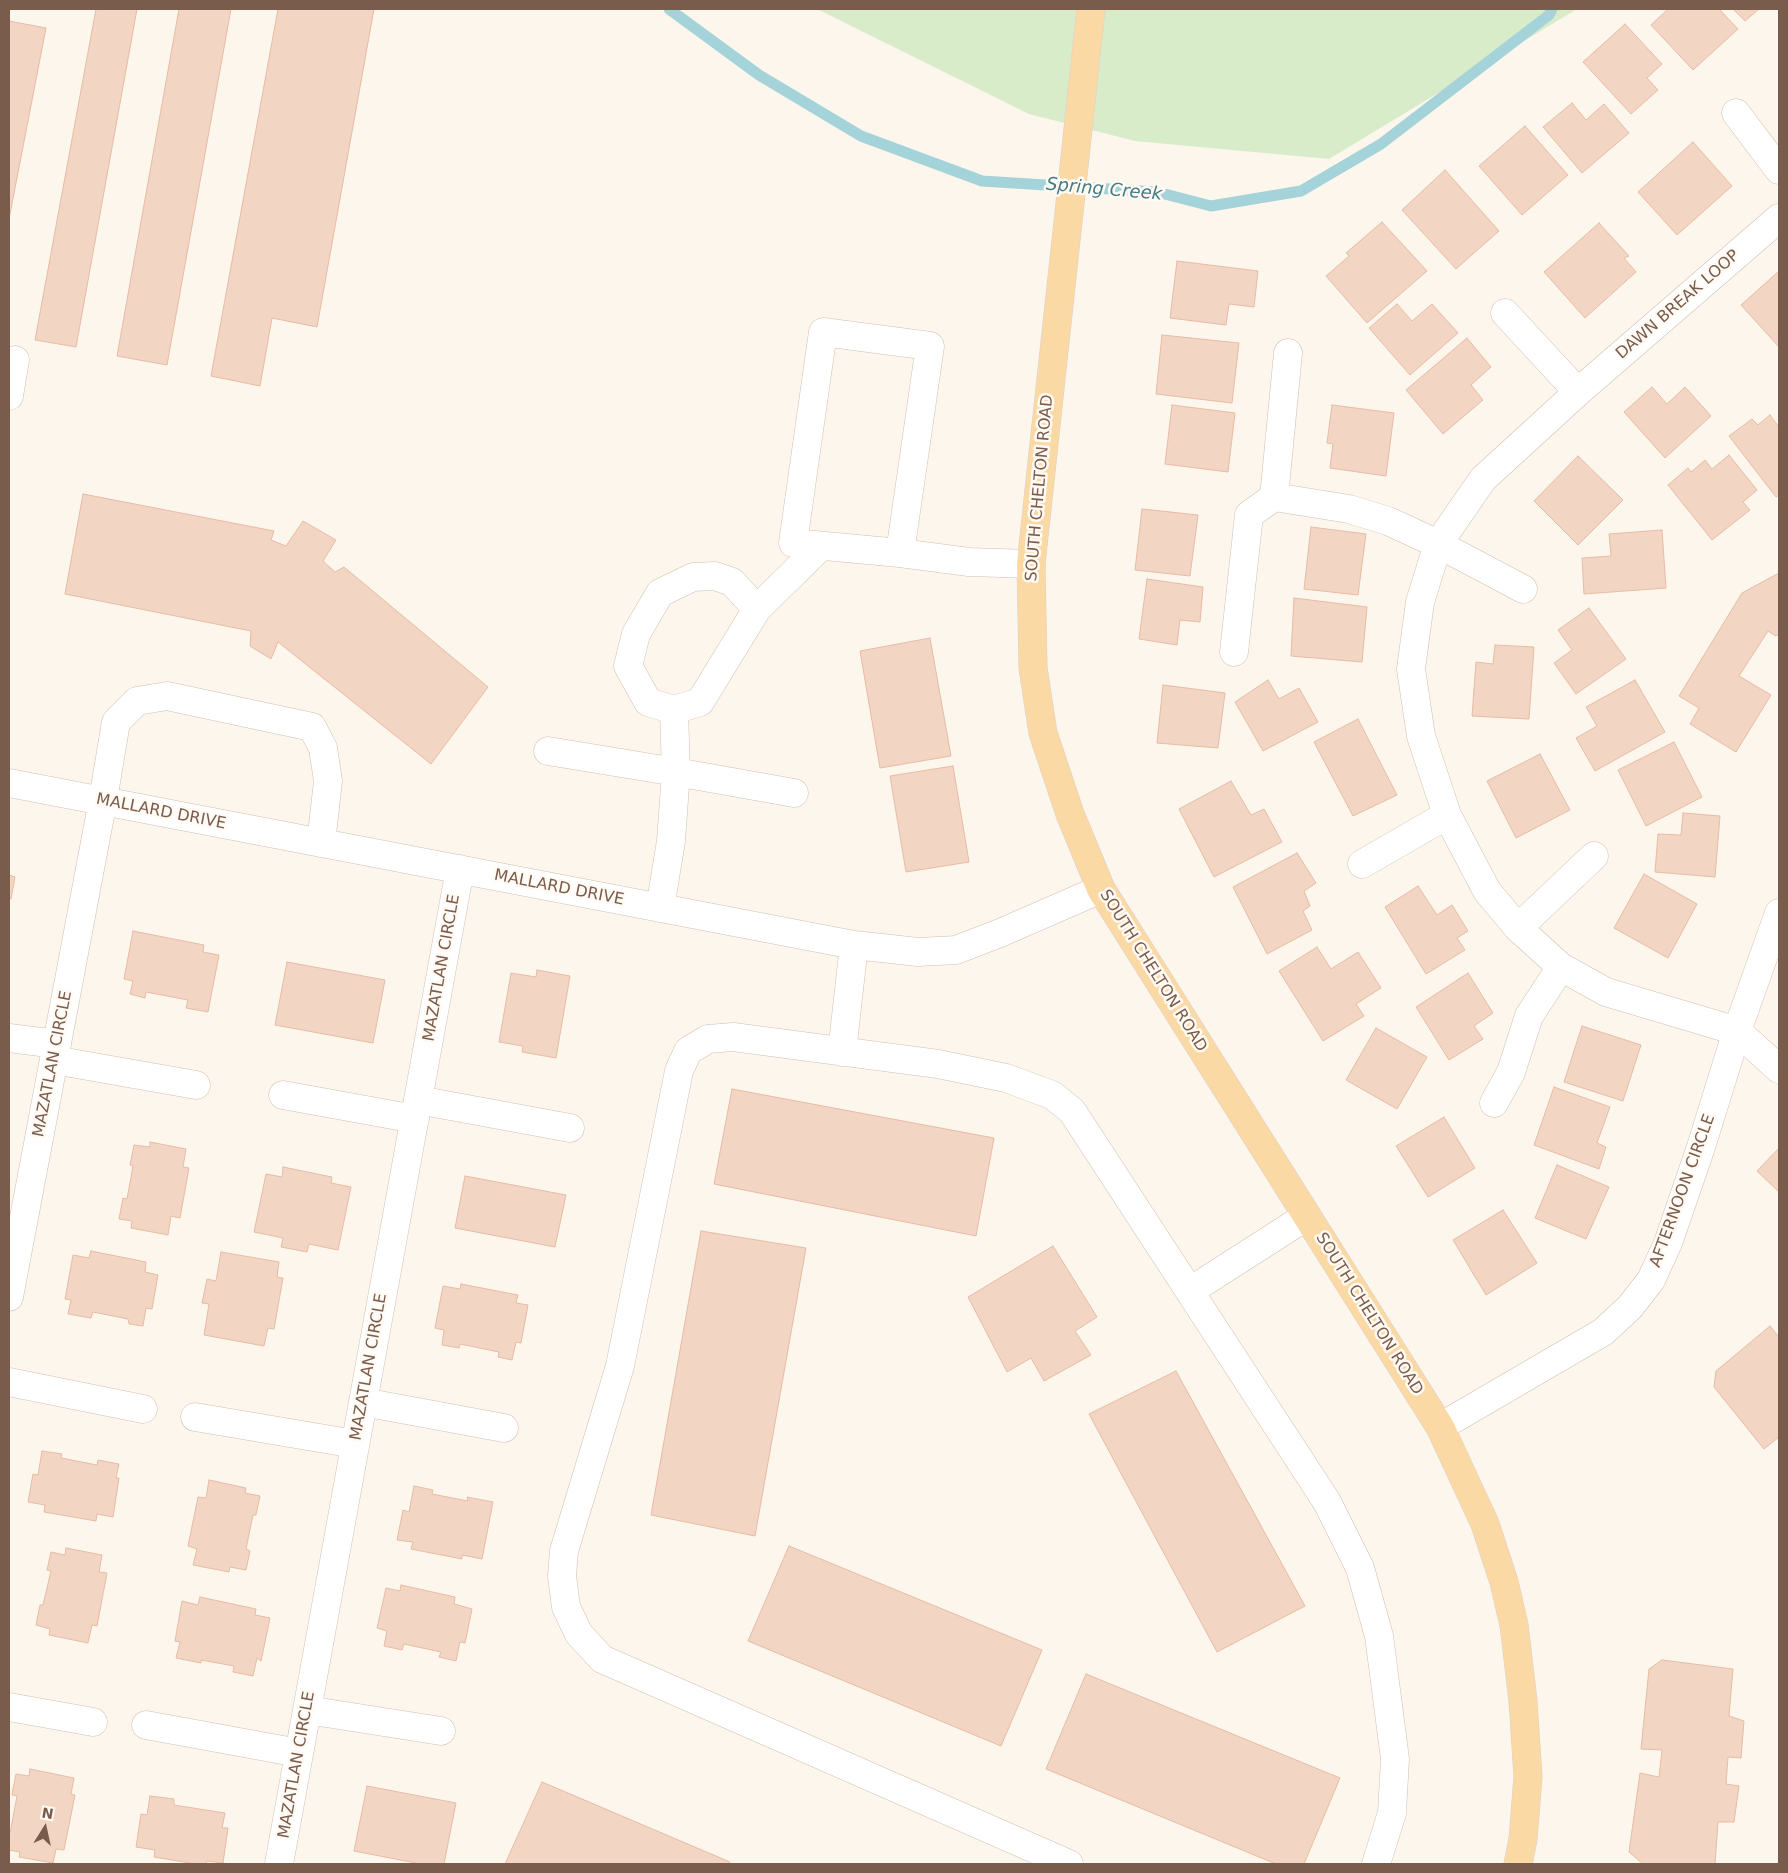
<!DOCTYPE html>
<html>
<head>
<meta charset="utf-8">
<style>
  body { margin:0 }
  #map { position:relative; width:1788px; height:1873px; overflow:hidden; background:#fdf6ec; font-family:"DejaVu Sans",sans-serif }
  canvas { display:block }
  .frame { position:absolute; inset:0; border:10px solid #7a5c4d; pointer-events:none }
  .north { position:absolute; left:20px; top:1803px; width:50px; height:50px; -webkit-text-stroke:4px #fffaf3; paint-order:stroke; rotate:10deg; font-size:14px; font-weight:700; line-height:20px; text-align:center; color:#7a5c4d }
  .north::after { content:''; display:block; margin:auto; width:18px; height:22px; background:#7a5c4d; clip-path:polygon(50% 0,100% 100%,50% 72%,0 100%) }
</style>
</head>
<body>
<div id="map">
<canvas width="1788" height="1873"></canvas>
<div class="frame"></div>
<div class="north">N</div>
</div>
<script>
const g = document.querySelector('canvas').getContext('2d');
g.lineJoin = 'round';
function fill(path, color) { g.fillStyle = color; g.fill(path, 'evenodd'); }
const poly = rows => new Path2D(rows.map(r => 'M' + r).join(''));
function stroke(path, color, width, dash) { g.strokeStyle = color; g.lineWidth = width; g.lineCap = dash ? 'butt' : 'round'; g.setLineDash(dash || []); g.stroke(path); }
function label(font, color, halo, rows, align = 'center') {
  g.font = font + ' "DejaVu Sans",sans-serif'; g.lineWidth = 5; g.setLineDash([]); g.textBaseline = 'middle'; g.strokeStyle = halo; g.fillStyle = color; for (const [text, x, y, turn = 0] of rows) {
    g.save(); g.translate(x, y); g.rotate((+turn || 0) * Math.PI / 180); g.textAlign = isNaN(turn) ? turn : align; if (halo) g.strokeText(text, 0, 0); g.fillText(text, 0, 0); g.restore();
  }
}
fill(poly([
  [817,9,1577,9,1329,159,1135,141,1029,114]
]), '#d8ecc9');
stroke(poly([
  [669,9,759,75,861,136,982,181,1157,192,1211,206,1301,191,1381,144,1549,15,1552,9]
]), '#a5d3da', 11);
const building = poly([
  [96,9,137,9,76,347,35,340,96,9],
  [179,9,231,9,167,365,117,356,179,9],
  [278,9,374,9,317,327,272,318,260,386,211,376,278,9],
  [1668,9,1719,9,1738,29,1693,70,1651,25,1668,9],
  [1733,9,1759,9,1745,21,1733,9],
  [9,21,46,28,9,219,9,21],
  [1625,24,1662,64,1647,78,1658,90,1631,114,1583,62,1625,24],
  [1572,103,1586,120,1604,104,1629,133,1582,173,1543,127,1572,103],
  [1525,126,1568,175,1522,215,1479,166,1525,126],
  [1693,142,1732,186,1677,235,1638,192,1693,142],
  [1445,170,1499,231,1456,269,1402,210,1445,170],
  [1382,222,1427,271,1367,323,1326,276,1349,256,1346,253,1382,222],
  [1599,223,1629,256,1624,258,1636,272,1585,318,1544,272,1599,223],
  [1177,261,1258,271,1254,307,1229,304,1226,325,1170,318,1177,261],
  [1779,271,1779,347,1741,305,1779,271],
  [1397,304,1412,321,1432,304,1458,333,1410,375,1369,328,1397,304],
  [1162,335,1239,343,1232,403,1156,394,1162,335],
  [1467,338,1491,367,1471,385,1483,400,1443,434,1406,390,1467,338],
  [1652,387,1667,404,1685,387,1711,416,1665,458,1624,412,1652,387],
  [1172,405,1235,413,1228,472,1165,464,1172,405],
  [1332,405,1394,413,1386,476,1330,468,1333,444,1327,443,1332,405],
  [1770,415,1779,427,1779,495,1776,497,1729,436,1752,419,1758,425,1770,415],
  [1729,455,1757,490,1743,502,1750,510,1712,540,1668,485,1688,468,1691,472,1705,460,1712,469,1729,455],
  [1578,456,1623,500,1578,545,1534,501,1578,456],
  [83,494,274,531,271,540,286,546,303,521,336,540,323,561,335,572,344,567,488,687,431,764,278,642,271,659,250,646,251,631,65,594,83,494],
  [1142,509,1198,515,1190,576,1135,570,1142,509],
  [1311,527,1366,534,1358,595,1304,589,1311,527],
  [1662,530,1666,588,1584,594,1582,558,1611,556,1609,534,1662,530],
  [1779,573,1779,634,1776,636,1768,631,1739,676,1771,695,1736,752,1690,724,1699,708,1679,696,1742,593,1779,573],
  [1147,579,1203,587,1200,622,1180,620,1177,645,1139,639,1147,579],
  [1294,598,1367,607,1362,662,1291,656,1294,598],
  [1589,608,1626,659,1576,694,1554,663,1572,650,1558,630,1589,608],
  [930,638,951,756,880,768,860,651,930,638],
  [1495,645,1534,647,1529,719,1472,716,1476,662,1493,664,1495,645],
  [1268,680,1279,699,1299,688,1318,722,1263,751,1235,702,1268,680],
  [1635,680,1665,732,1595,771,1576,738,1597,726,1586,707,1635,680],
  [1163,685,1225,693,1218,748,1157,743,1163,685],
  [1358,719,1397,795,1353,816,1314,742,1358,719],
  [1674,742,1702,797,1646,826,1618,770,1674,742],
  [1540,754,1570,810,1516,838,1487,781,1540,754],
  [953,766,969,862,906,872,890,776,953,766],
  [1231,781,1251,815,1264,809,1282,842,1214,877,1179,809,1231,781],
  [1683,813,1720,816,1715,877,1655,872,1658,834,1681,835,1683,813],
  [1297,853,1316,883,1304,891,1310,906,1303,911,1312,930,1267,954,1233,887,1297,853],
  [1644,874,1697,904,1668,958,1614,928,1644,874],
  [9,875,15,877,11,899,9,898,9,875],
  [1418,886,1437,915,1452,905,1468,931,1457,938,1465,950,1426,974,1385,907,1418,886],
  [133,931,204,945,203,952,219,955,208,1012,186,1008,188,1000,146,992,145,998,130,994,133,981,124,979,133,931],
  [1317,947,1331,969,1358,952,1381,988,1356,1004,1364,1016,1323,1041,1279,971,1317,947],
  [287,962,385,980,373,1043,275,1025,287,962],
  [537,970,570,976,556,1058,522,1052,523,1046,499,1042,511,973,536,977,537,970],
  [1468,973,1493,1013,1474,1026,1483,1039,1449,1060,1416,1007,1468,973],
  [1582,1026,1641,1045,1623,1101,1564,1082,1582,1026],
  [1376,1028,1427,1057,1397,1109,1346,1080,1376,1028],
  [1554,1087,1610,1107,1597,1143,1606,1147,1599,1169,1534,1145,1554,1087],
  [732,1089,994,1138,976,1236,714,1184,732,1089],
  [1444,1117,1475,1168,1428,1197,1396,1146,1444,1117],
  [150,1142,186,1149,183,1167,189,1168,180,1218,171,1216,168,1235,131,1228,132,1221,119,1219,123,1198,127,1199,133,1166,130,1165,134,1145,150,1147,150,1142],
  [1779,1148,1779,1192,1757,1171,1779,1148],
  [1557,1165,1609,1187,1586,1239,1535,1218,1557,1165],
  [283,1167,332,1177,331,1183,351,1187,338,1250,309,1244,307,1252,281,1247,283,1238,254,1232,266,1174,282,1177,283,1167],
  [465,1176,566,1195,555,1247,455,1228,465,1176],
  [1503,1210,1537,1263,1486,1295,1453,1240,1503,1210],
  [701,1231,806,1248,755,1536,651,1515,701,1231],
  [1053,1246,1097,1317,1075,1331,1091,1355,1044,1381,1031,1358,1007,1372,968,1297,1053,1246],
  [91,1251,146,1262,145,1272,158,1275,152,1309,146,1308,143,1326,129,1324,128,1319,93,1312,91,1318,68,1314,71,1300,65,1299,73,1255,89,1258,91,1251],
  [221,1252,279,1262,277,1277,283,1278,274,1329,268,1328,264,1346,204,1335,209,1304,202,1303,207,1279,216,1281,221,1252],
  [461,1284,518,1295,516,1303,528,1305,521,1343,516,1342,512,1360,498,1357,499,1352,460,1344,459,1348,442,1345,444,1330,435,1328,443,1286,460,1289,461,1284],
  [1770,1326,1779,1337,1779,1437,1764,1449,1714,1387,1716,1371,1770,1326],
  [1176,1371,1305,1606,1217,1652,1089,1414,1176,1371],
  [42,1451,62,1454,61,1458,97,1465,98,1460,119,1464,116,1478,119,1478,113,1517,97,1514,96,1521,44,1512,45,1505,28,1502,33,1474,38,1475,42,1451],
  [209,1480,246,1488,245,1493,260,1496,256,1515,253,1515,246,1549,250,1551,246,1570,230,1567,229,1572,193,1565,197,1549,188,1546,198,1497,206,1498,209,1480],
  [414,1486,433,1490,432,1494,468,1501,467,1497,493,1502,482,1559,462,1555,462,1559,411,1549,413,1542,397,1540,403,1510,409,1512,414,1486],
  [789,1546,1042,1650,1001,1746,748,1641,789,1546],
  [66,1548,102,1555,99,1572,107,1573,97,1626,92,1625,88,1643,49,1635,50,1629,36,1625,40,1605,43,1605,51,1571,47,1570,51,1552,65,1555,66,1548],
  [401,1585,455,1597,454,1604,472,1609,465,1643,460,1642,456,1661,439,1657,441,1652,404,1644,402,1650,384,1646,387,1631,377,1628,386,1588,400,1591,401,1585],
  [200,1597,256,1609,255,1615,270,1618,261,1661,257,1658,253,1676,233,1672,234,1666,201,1660,201,1663,176,1658,180,1642,175,1641,182,1601,198,1605,200,1597],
  [1662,1660,1733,1669,1729,1716,1744,1721,1741,1758,1728,1757,1726,1784,1739,1786,1734,1822,1718,1822,1715,1864,1643,1864,1629,1852,1640,1773,1659,1777,1662,1750,1641,1749,1649,1669,1662,1660],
  [1086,1674,1340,1778,1304,1864,1276,1864,1046,1769,1086,1674],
  [30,1769,74,1778,71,1794,75,1795,64,1850,56,1849,53,1863,19,1857,20,1852,9,1850,9,1832,10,1833,17,1796,12,1795,16,1774,29,1776,30,1769],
  [542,1782,730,1862,729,1864,505,1864,542,1782],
  [367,1786,456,1803,444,1864,421,1864,354,1851,367,1786],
  [150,1796,174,1799,174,1805,225,1813,222,1828,228,1828,223,1863,207,1861,206,1864,196,1864,154,1857,155,1850,136,1847,141,1814,147,1815,150,1796]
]);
fill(building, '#f3d5c3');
stroke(building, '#e6bba3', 1);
const minor = poly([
  [1736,113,1779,170],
  [1779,218,1578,392,1483,479,1438,544,1420,602,1411,669,1421,736,1447,815,1487,891,1518,928,1561,967,1606,992,1737,1031,1779,1069],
  [1505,313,1578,392],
  [9,396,15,360],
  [1274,497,1288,353],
  [900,553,930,346,823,332,793,543,900,553,969,562,1031,564],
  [1234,652,1249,515,1274,497,1349,509,1388,521,1438,544,1523,589],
  [674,710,648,702,628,666,636,634,660,593,693,577,715,576,732,582,757,609],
  [548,751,676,772,671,841,660,908],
  [9,783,854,945,918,952,956,950,1000,933,1101,889],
  [794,793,676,772,674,710,700,702,757,609,821,546],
  [1362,864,1447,815],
  [1518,928,1594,856],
  [9,1038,57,1044],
  [842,1052,854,945],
  [54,1060,196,1085],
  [283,1095,415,1119],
  [418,1100,570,1128],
  [1494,1103,1511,1072,1529,1016,1561,967],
  [1190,1291,1307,1216],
  [9,1297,103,800,116,722,137,701,167,696,312,727,323,748,328,781,321,843],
  [9,1382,143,1409],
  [363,1402,504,1428],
  [195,1417,355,1444],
  [1440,1427,1603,1332,1630,1307,1651,1280,1668,1243,1701,1147,1737,1031,1779,913],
  [9,1707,93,1722],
  [307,1710,441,1731],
  [146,1725,299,1753],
  [279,1864,460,869],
  [1069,1864,602,1659,579,1634,566,1607,562,1576,564,1551,620,1366,679,1071,688,1051,708,1039,733,1037,938,1064,1006,1078,1052,1095,1072,1111,1327,1502,1360,1568,1379,1636,1395,1759,1392,1813,1376,1864]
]);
const major = poly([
  [1091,9,1031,564,1033,668,1043,733,1070,814,1101,889,1440,1427,1485,1524,1504,1582,1514,1625,1523,1701,1528,1777,1523,1839,1518,1864]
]);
stroke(minor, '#d1beb0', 29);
stroke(major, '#dad1cd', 29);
stroke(minor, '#fff', 28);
stroke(major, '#fbd9a5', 28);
label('16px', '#7a5c4d', '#fffaf3', [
  ["DAWN BREAK LOOP",1678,305,-41],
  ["SOUTH CHELTON ROAD",1040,488,-85],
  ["MALLARD DRIVE",161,812,11],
  ["MALLARD DRIVE",559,888,11],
  ["MAZATLAN CIRCLE",442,968,-80],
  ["SOUTH CHELTON ROAD",1153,971,58],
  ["MAZATLAN CIRCLE",53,1064,-79],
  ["AFTERNOON CIRCLE",1683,1191,-70],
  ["SOUTH CHELTON ROAD",1369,1314,58],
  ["MAZATLAN CIRCLE",369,1367,-80],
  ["MAZATLAN CIRCLE",297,1765,-80]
]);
label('italic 18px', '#437c86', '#fffaf3', [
  ["Spring Creek",1104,190,5]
]);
</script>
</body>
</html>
